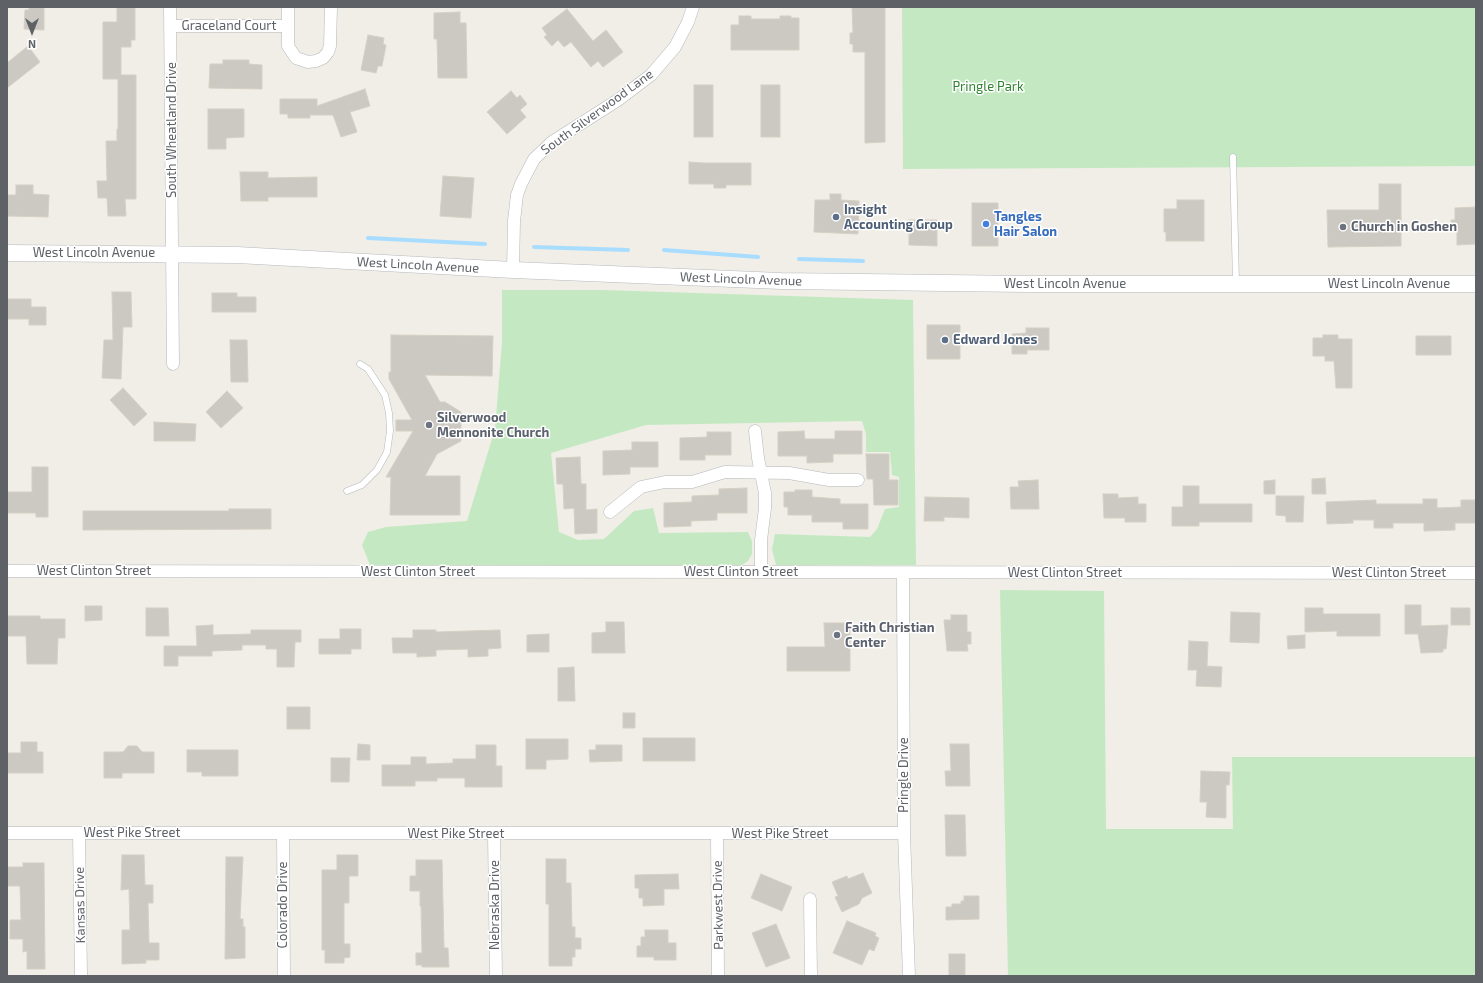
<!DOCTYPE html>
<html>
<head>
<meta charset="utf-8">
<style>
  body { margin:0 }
  #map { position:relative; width:1483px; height:983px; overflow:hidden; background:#f0eee6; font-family:"Exo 2",sans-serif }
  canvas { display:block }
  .frame { position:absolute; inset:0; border:8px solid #5e6267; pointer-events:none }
  .north { position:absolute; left:12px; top:12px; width:40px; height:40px; -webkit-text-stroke:3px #fff; paint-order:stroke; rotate:180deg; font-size:11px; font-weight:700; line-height:16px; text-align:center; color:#5e6267 }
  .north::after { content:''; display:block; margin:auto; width:14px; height:18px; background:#5e6267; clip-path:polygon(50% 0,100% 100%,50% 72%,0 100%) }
</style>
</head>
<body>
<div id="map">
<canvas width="1483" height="983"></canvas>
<div class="frame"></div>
<div class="north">N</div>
</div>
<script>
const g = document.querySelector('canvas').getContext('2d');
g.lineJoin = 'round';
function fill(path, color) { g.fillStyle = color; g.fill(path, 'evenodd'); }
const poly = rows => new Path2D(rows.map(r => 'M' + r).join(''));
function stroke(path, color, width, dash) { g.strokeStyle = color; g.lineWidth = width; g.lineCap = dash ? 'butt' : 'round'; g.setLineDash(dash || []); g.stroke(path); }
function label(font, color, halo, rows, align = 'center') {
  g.font = font + ' "Exo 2",sans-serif'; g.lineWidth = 3; g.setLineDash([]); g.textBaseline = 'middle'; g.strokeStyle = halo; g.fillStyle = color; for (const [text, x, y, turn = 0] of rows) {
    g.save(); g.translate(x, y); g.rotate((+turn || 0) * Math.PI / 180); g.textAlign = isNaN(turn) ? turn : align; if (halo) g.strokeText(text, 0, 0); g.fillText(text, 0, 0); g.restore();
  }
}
fill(poly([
  [902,7,1476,7,1476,166,903,169],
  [502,290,603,290,913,300,916,565,776,565,772,549,775,534,870,537,877,529,885,509,899,507,899,477,892,475,890,452,866,452,866,434,862,421,646,425,551,453,559,532,578,540,604,539,634,511,653,508,659,533,748,532,752,541,752,554,748,561,742,565,370,565,362,545,368,532,386,527,467,521,495,429,502,343],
  [1000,590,1104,591,1106,829,1233,829,1232,757,1476,757,1476,976,1008,976]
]), '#c4e9c2');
stroke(poly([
  [368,238,485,244],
  [534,247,628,250],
  [664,250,758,257],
  [799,259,863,261]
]), '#a8ddff', 4);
const building = poly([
  [29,7,44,7,44,30,24,29,25,10,29,10,29,7],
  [117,7,135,7,135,40,131,40,131,47,121,47,121,75,136,75,136,199,125,199,126,216,108,216,107,198,98,198,97,181,107,181,106,141,117,141,117,129,118,129,118,79,103,79,103,22,117,22,117,7],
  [852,7,885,7,885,142,865,143,865,52,853,52,853,44,850,44,850,33,853,33,852,7],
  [567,9,593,41,606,30,623,52,603,67,598,61,591,67,571,42,564,47,558,40,552,46,544,37,547,35,542,28,567,9],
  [460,12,460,23,466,23,467,78,438,78,437,39,434,39,434,13,460,12],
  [739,16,751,16,751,19,780,19,780,16,791,16,791,18,799,18,799,50,731,50,731,25,739,25,739,16],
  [368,35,384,38,383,44,386,45,382,66,378,66,376,73,361,70,368,35],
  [28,46,40,62,7,88,7,63,28,46],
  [223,60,249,60,249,64,262,65,262,89,209,88,210,64,223,64,223,60],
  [694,85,713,85,713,137,694,137,694,85],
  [761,85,780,85,780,137,761,137,761,85],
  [365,89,370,106,350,112,357,132,341,137,333,115,310,115,310,118,288,118,288,114,280,114,280,99,317,99,317,106,365,89],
  [511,91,517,98,520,95,527,104,520,110,526,117,507,134,487,112,511,91],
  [208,109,244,109,244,137,226,138,226,149,208,149,208,109],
  [689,162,704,163,751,163,751,185,726,185,726,188,714,188,714,184,689,184,689,162],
  [240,172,268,172,268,178,317,177,317,197,268,197,268,201,241,201,240,172],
  [443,176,474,178,471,218,440,216,443,176],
  [1379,184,1401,184,1401,246,1328,247,1327,210,1379,210,1379,184],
  [16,185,33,185,33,194,49,195,48,217,7,216,7,195,16,195,16,185],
  [830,194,841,194,841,200,859,201,858,234,814,232,815,200,830,200,830,194],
  [1177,200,1204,200,1204,241,1166,241,1166,232,1164,232,1164,209,1177,209,1177,200],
  [972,203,998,203,998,246,972,246,972,203],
  [1476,207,1476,244,1457,245,1457,230,1451,230,1451,220,1455,220,1455,208,1476,207],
  [909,220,937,220,937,246,909,245,909,220],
  [112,292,131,292,132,327,123,327,121,379,102,378,104,340,113,340,112,292],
  [212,293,237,293,237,297,256,297,256,312,212,312,212,293],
  [7,299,31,299,31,307,46,307,46,325,29,325,29,319,7,319,7,299],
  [927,325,960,325,960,359,927,359,927,325],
  [1026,328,1049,328,1049,350,1027,350,1027,354,1012,354,1012,334,1026,333,1026,328],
  [391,335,493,336,492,376,425,375,440,402,445,402,461,412,461,441,437,454,425,476,460,476,460,515,390,515,391,477,386,477,413,431,396,431,396,420,412,420,389,379,389,372,391,372,391,335],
  [1323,335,1338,335,1338,339,1352,339,1352,388,1336,388,1334,361,1325,361,1325,356,1313,356,1313,338,1323,338,1323,335],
  [1416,336,1451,336,1451,355,1416,355,1416,336],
  [230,340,247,340,248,382,231,382,230,340],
  [123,388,147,414,134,426,110,400,123,388],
  [227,391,243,408,221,428,206,412,227,391],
  [154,422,196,424,195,441,154,441,154,422],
  [804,431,805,439,835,439,835,431,862,431,862,454,833,454,833,462,807,463,807,456,778,456,778,432,804,431],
  [707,432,731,432,731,455,705,455,705,460,680,460,680,438,707,437,707,432],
  [632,442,658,442,658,467,630,467,630,474,603,475,603,451,632,450,632,442],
  [866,454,889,454,889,480,898,480,898,505,874,505,873,479,867,479,866,454],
  [580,457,581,484,586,484,586,510,597,509,597,533,575,534,574,508,564,509,563,484,557,484,556,458,580,457],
  [32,467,48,467,48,517,36,517,36,513,7,513,7,492,32,492,32,467],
  [1325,478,1326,494,1312,494,1312,479,1325,478],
  [1038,480,1039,509,1011,509,1010,487,1019,487,1018,481,1038,480],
  [1275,480,1275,494,1264,494,1264,481,1275,480],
  [1183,486,1199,486,1199,504,1252,504,1252,522,1199,522,1199,526,1172,526,1172,507,1183,507,1183,486],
  [747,488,747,513,717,513,717,520,691,521,691,526,664,527,664,503,692,502,692,496,719,495,719,489,747,488],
  [795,490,812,490,812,497,840,499,840,504,868,504,868,529,843,529,843,522,812,522,812,515,788,515,788,507,784,507,784,492,795,492,795,490],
  [1103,494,1118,494,1118,498,1138,497,1138,504,1146,504,1146,522,1125,522,1125,518,1104,518,1103,494],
  [1276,496,1304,496,1303,522,1286,522,1286,516,1276,515,1276,496],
  [925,497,969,498,969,518,944,517,944,521,924,521,925,497],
  [1423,499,1437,499,1437,508,1461,507,1461,500,1476,500,1476,523,1455,523,1455,530,1424,531,1424,523,1393,523,1393,528,1374,528,1374,520,1353,520,1353,523,1327,524,1326,502,1376,500,1376,504,1423,504,1423,499],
  [229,509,271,509,271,529,83,530,83,511,229,511,229,509],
  [1405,605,1421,605,1421,626,1448,625,1446,649,1443,649,1443,652,1421,653,1418,634,1405,634,1405,605],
  [85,606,102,606,102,620,85,621,85,606],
  [146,608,168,608,169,636,146,636,146,608],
  [1305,608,1323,608,1323,614,1380,614,1380,636,1337,636,1337,631,1305,632,1305,608],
  [1451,608,1470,608,1470,625,1451,625,1451,608],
  [1231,612,1260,613,1259,643,1230,642,1231,612],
  [951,615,967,615,967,632,971,632,971,644,967,644,968,651,947,651,944,620,951,620,951,615],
  [7,616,40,616,40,619,65,619,65,638,58,638,57,664,27,664,26,636,7,636,7,616],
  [606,622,624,622,625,653,592,653,592,633,606,632,606,622],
  [824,623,850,623,850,671,787,671,787,647,825,647,824,623],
  [213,625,213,635,251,634,251,630,301,630,301,642,295,642,294,667,277,667,277,649,266,649,266,645,242,645,242,650,212,651,212,656,178,656,178,666,164,666,164,646,197,646,196,626,213,625],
  [340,629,361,629,361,649,351,649,351,654,319,654,319,639,340,639,340,629],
  [413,630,436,630,436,632,500,630,501,648,488,649,488,656,468,657,468,649,436,650,436,656,417,657,417,653,393,653,392,638,413,638,413,630],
  [549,634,549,652,527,652,527,635,549,634],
  [1305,635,1305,648,1288,649,1287,636,1305,635],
  [1189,641,1208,642,1207,666,1222,667,1221,687,1196,686,1197,670,1188,670,1189,641],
  [574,667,575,701,558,701,558,668,574,667],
  [287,707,310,707,310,729,287,729,287,707],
  [623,713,635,713,635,728,623,728,623,713],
  [643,738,695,738,695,761,643,761,643,738],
  [526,739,568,739,568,759,546,760,546,769,526,769,526,739],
  [21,742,37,742,37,752,43,752,43,773,7,773,7,753,21,753,21,742],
  [358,744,370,745,370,760,357,760,358,744],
  [950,744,969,744,970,786,946,786,945,771,951,771,950,744],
  [476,745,496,745,496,766,502,766,502,787,465,787,465,778,437,778,437,781,415,781,415,786,382,786,382,765,411,765,411,757,426,757,426,764,453,763,453,759,476,759,476,745],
  [596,745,622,745,622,761,590,762,589,750,596,750,596,745],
  [128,746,137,746,142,752,154,752,154,773,122,773,122,778,104,778,104,752,123,752,128,746],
  [187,750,238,750,238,776,202,776,202,772,187,772,187,750],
  [331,758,350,758,349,782,331,782,331,758],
  [1201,771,1230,772,1229,785,1226,785,1226,818,1206,817,1207,802,1200,802,1201,771],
  [945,815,965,815,966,856,946,856,945,815],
  [122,855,144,855,145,885,153,885,153,903,148,903,149,943,159,943,159,960,146,960,146,963,122,964,122,930,130,930,129,889,121,890,122,855],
  [337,855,358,855,358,876,349,876,349,903,344,903,344,944,350,944,350,957,344,958,344,963,325,963,325,950,322,950,322,870,337,870,337,855],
  [226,857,243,857,240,919,243,919,243,927,245,927,245,958,225,959,226,857],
  [546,859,566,859,566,883,571,883,572,927,575,927,575,938,581,938,581,949,575,949,575,957,572,957,572,966,549,966,549,904,546,904,546,859],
  [416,860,442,860,444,948,448,948,449,967,422,967,422,965,416,965,416,953,422,953,421,906,420,906,420,891,410,891,410,876,416,876,416,860],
  [23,863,44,863,45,969,27,969,27,951,23,952,23,939,10,939,10,920,21,920,20,886,7,886,7,867,23,867,23,863],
  [863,873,872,893,862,898,859,904,842,912,835,897,838,896,832,882,847,876,848,879,863,873],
  [678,874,679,889,664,889,664,905,643,906,643,898,639,898,639,888,635,888,635,875,678,874],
  [761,874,792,887,782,911,751,898,761,874],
  [964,896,979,896,979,919,946,920,946,907,952,907,952,904,961,904,961,901,964,901,964,896],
  [847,921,876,933,875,936,879,938,874,951,869,949,862,965,833,953,847,921],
  [776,924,790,958,766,967,752,933,776,924],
  [645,930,668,930,668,943,676,943,676,960,654,960,654,957,637,957,637,946,641,946,641,937,645,937,645,930],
  [949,954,965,954,965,976,949,976,949,954]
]);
fill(building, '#ccc9c3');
stroke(building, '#d6cfc4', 1);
const lane = poly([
  [1233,157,1236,283],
  [347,491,362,485,377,470,387,452,390,431,389,413,385,395,368,369,360,364]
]);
const street = poly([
  [170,7,173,364],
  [288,7,288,46,296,58,308,62,316,61,323,58,328,52,330,46,331,7],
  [171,26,287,26],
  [513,270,514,221,517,195,521,184,534,159,552,142,618,100,651,75,675,47,688,22,693,7],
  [755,431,758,458,765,493,765,508,761,540,761,572],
  [610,512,641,487,665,482,692,482,725,472,789,473,829,480,858,480],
  [7,571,1476,573],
  [903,573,904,833,909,976],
  [7,833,904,833],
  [79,833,81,976],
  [283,833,284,976],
  [494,834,496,976],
  [717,834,718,976],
  [810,899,811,976]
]);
const secondary = poly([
  [7,253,237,255,513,270,781,281,1028,284,1476,284]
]);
stroke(lane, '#b4b7bb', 7);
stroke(street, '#b4b7bb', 13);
stroke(secondary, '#b5b9be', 17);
stroke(lane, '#fff', 6);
stroke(street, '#fff', 12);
stroke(secondary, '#fff', 16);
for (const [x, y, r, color] of [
  [836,217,4,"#5c6f8a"],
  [986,224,4,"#3f7fe0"],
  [1343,227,4,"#6b7280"],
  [945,340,4,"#5c6f8a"],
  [429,425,4,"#6b7280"],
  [837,635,4,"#6b7280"]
]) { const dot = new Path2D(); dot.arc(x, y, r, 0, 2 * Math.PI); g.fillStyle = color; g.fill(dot); stroke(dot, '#fff', 1.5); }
label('13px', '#5e6267', '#fff', [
  ["Graceland Court",229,26],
  ["South Silverwood Lane",597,112,-36],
  ["South Wheatland Drive",172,130,-90],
  ["West Lincoln Avenue",94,253],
  ["West Lincoln Avenue",418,265,3],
  ["West Lincoln Avenue",741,279,2],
  ["West Lincoln Avenue",1065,284],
  ["West Lincoln Avenue",1389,284],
  ["West Clinton Street",94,571],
  ["West Clinton Street",418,572],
  ["West Clinton Street",741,572],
  ["West Clinton Street",1065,573],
  ["West Clinton Street",1389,573],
  ["Pringle Drive",904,775,-90],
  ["West Pike Street",132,833],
  ["West Pike Street",456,834],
  ["West Pike Street",780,834],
  ["Kansas Drive",80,905,-91],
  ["Colorado Drive",283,905,-90],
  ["Nebraska Drive",495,905,-90],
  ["Parkwest Drive",718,905,-91]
]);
label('13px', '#318231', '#fff', [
  ["Pringle Park",988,87]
]);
label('bold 13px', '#4e5e75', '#fff', [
  ["Insight",844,210],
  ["Accounting Group",844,225],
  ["Edward Jones",953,340]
], 'left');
label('bold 13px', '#366cbe', '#fff', [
  ["Tangles",994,217],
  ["Hair Salon",994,232]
], 'left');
label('bold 13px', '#5b616d', '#fff', [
  ["Church in Goshen",1351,227],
  ["Silverwood",437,418],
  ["Mennonite Church",437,433],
  ["Faith Christian",845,628],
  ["Center",845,643]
], 'left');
</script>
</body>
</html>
